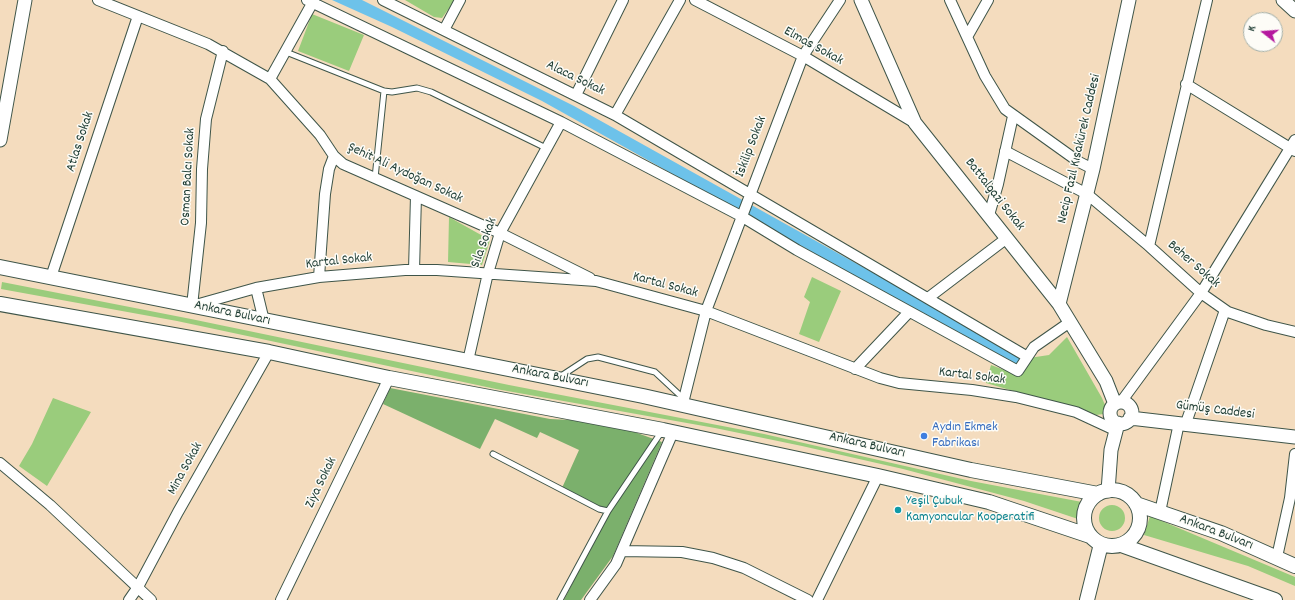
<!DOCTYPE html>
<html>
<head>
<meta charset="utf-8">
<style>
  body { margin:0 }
  #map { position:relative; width:1295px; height:600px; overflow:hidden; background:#f4dcbe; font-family:Dekko,sans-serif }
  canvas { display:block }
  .north { position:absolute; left:1243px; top:12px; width:40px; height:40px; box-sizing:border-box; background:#fdfcf7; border:1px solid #a4b0a9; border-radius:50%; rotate:287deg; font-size:11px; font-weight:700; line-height:16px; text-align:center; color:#1f3d34 }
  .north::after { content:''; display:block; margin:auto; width:14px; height:18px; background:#b5179e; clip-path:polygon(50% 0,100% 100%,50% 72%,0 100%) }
</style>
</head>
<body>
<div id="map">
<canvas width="1295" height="600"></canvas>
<div class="north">K</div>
</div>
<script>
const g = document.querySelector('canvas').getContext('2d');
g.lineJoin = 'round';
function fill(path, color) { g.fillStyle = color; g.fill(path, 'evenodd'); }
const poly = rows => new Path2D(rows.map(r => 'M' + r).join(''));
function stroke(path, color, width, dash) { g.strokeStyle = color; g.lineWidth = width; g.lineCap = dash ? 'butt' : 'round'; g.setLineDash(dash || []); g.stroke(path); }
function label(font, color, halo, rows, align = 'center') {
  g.font = font + ' Dekko,sans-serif'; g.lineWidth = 3; g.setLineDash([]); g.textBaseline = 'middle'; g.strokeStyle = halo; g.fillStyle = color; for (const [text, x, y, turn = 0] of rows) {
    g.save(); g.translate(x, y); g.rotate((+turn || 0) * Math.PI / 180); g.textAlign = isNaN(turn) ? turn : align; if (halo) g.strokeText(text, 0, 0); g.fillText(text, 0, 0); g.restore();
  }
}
fill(poly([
  [405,0,455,0,442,18,434,17],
  [312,14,364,35,349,71,298,51],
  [449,217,490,240,482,265,448,262],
  [812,277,841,291,819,342,799,334,810,302,804,297],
  [2,282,191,319,509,385,764,434,971,481,1082,502,1078,519,1024,501,903,469,802,446,715,428,496,389,177,321,1,289],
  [1067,337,1102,398,1105,405,1104,414,1096,415,986,383,991,365,1018,375,1029,358,1049,355],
  [53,398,91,412,47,486,19,466,32,444],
  '1099 518a13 13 0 1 1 26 0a13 13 0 1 1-26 0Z',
  [1150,516,1295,577,1295,586,1248,566,1144,535]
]), '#9acc7c');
fill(poly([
  [390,388,550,419,590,421,629,430,662,442,613,556,581,600,564,600,608,512,562,488,579,450,540,432,537,438,495,419,480,449,383,404]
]), '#7bb06c');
fill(poly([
  [332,0,362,0,574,106,1024,357,1018,367,542,101,392,27]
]), '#6dc2ea');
const service = poly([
  [286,52,384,91,392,92,417,88,431,92,546,148],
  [375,178,384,91],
  [561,376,587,359,598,357,655,372,684,399],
  [493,454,599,509,608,511],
  [560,600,608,511,662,431]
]);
const minor = poly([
  [98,0,208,44,270,79,320,135,334,156,343,164,500,233,590,278],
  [307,0,561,122,741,216,797,250,1018,371,1034,347,1070,322],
  [383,0,615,115,1026,356],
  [695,0,803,56,915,123],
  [950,0,985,76,1005,109,1079,162,1093,169],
  [444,30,460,0],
  [967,37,988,0],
  [223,51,206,119,202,169,201,223,192,306,256,288,319,277,405,270,437,270,596,281,706,311,880,378,899,383,972,390,1016,397,1076,412,1117,431],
  [270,79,314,0],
  [1186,84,1295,151],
  [576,95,623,0],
  [615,115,680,0],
  [1005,151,1087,194,1149,246,1201,293,1228,312,1266,325,1295,332],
  [989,215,998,184,1013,116],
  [1149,246,1207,0],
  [414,270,416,196],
  [51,277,138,16],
  [319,277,325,194,329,169,334,156],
  [256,288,264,321],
  [928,298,1007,238],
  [468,361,488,273,500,233,561,122],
  [855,369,909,312],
  [684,399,706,311,803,56,840,0],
  [1121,402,1201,293,1295,140],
  [1186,423,1225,310],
  [0,463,50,505,151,600],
  [1160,512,1179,423],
  [622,551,682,552,713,558,744,568,808,600],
  [1277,557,1290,498,1295,454],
  [129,600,138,587,178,512,269,352],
  [281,600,389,378],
  [590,600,616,564,673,432],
  [817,600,878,476]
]);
const tertiary = poly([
  [861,0,915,123,1059,304,1106,381,1115,404],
  [1283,0,1295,11],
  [0,140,25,0],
  [1059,304,1093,169,1129,0],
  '1110 413a11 11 0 1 1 22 0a11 11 0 1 1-22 0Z',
  [1130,418,1295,437],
  [1108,491,1111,450,1118,423]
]);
const secondary = poly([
  [0,267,643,396,971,470,1098,494],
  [0,304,269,352,389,378,663,430,878,476,989,502,1090,536],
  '1084 518a28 28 0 1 1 56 0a28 28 0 1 1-56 0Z',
  [1136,504,1221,533,1295,566],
  [1121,545,1275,600],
  [1087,600,1101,544]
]);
stroke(service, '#3f5549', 7);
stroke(minor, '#3f5549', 12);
stroke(tertiary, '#3f5549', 15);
stroke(secondary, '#3f5549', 16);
stroke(service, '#fff', 5);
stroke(minor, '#fff', 10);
stroke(tertiary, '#fff', 13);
stroke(secondary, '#fff', 14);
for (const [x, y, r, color] of [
  [924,436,4,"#3f7fe0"],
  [898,510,4,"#0f9aa8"]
]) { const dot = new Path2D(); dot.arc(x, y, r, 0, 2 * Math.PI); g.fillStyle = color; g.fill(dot); stroke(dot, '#fdfcf7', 1.5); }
label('14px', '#1f3d34', '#fdfcf7', [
  ["Elmas Sokak",813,47,29],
  ["Alaca Sokak",575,79,26],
  ["Atlas Sokak",81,142,-72],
  ["İskilip Sokak",752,147,-69],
  ["Necip Fazıl Kısakürek Caddesi",1080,149,-77],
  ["Şehit Ali Aydoğan Sokak",405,174,25],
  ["Osman Balcı Sokak",189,177,-87],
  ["Battalgazi Sokak",994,195,52],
  ["Sıla Sokak",485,243,-70],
  ["Kartal Sokak",339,262,-6],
  ["Beher Sokak",1193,265,41],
  ["Kartal Sokak",665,286,15],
  ["Ankara Bulvarı",232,314,12],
  ["Ankara Bulvarı",550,377,11],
  ["Kartal Sokak",972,377,7],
  ["Gümüş Caddesi",1215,411,7],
  ["Ankara Bulvarı",867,446,13],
  ["Mina Sokak",186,469,-61],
  ["Ziya Sokak",322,483,-64],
  ["Ankara Bulvarı",1216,533,21]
]);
label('14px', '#366cbe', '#fdfcf7', [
  ["Aydın Ekmek",932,428],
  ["Fabrikası",932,444]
], 'left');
label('14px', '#0d838f', '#fdfcf7', [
  ["Yeşil Çubuk",906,502],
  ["Kamyoncular Kooperatifi",906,518]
], 'left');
</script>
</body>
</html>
